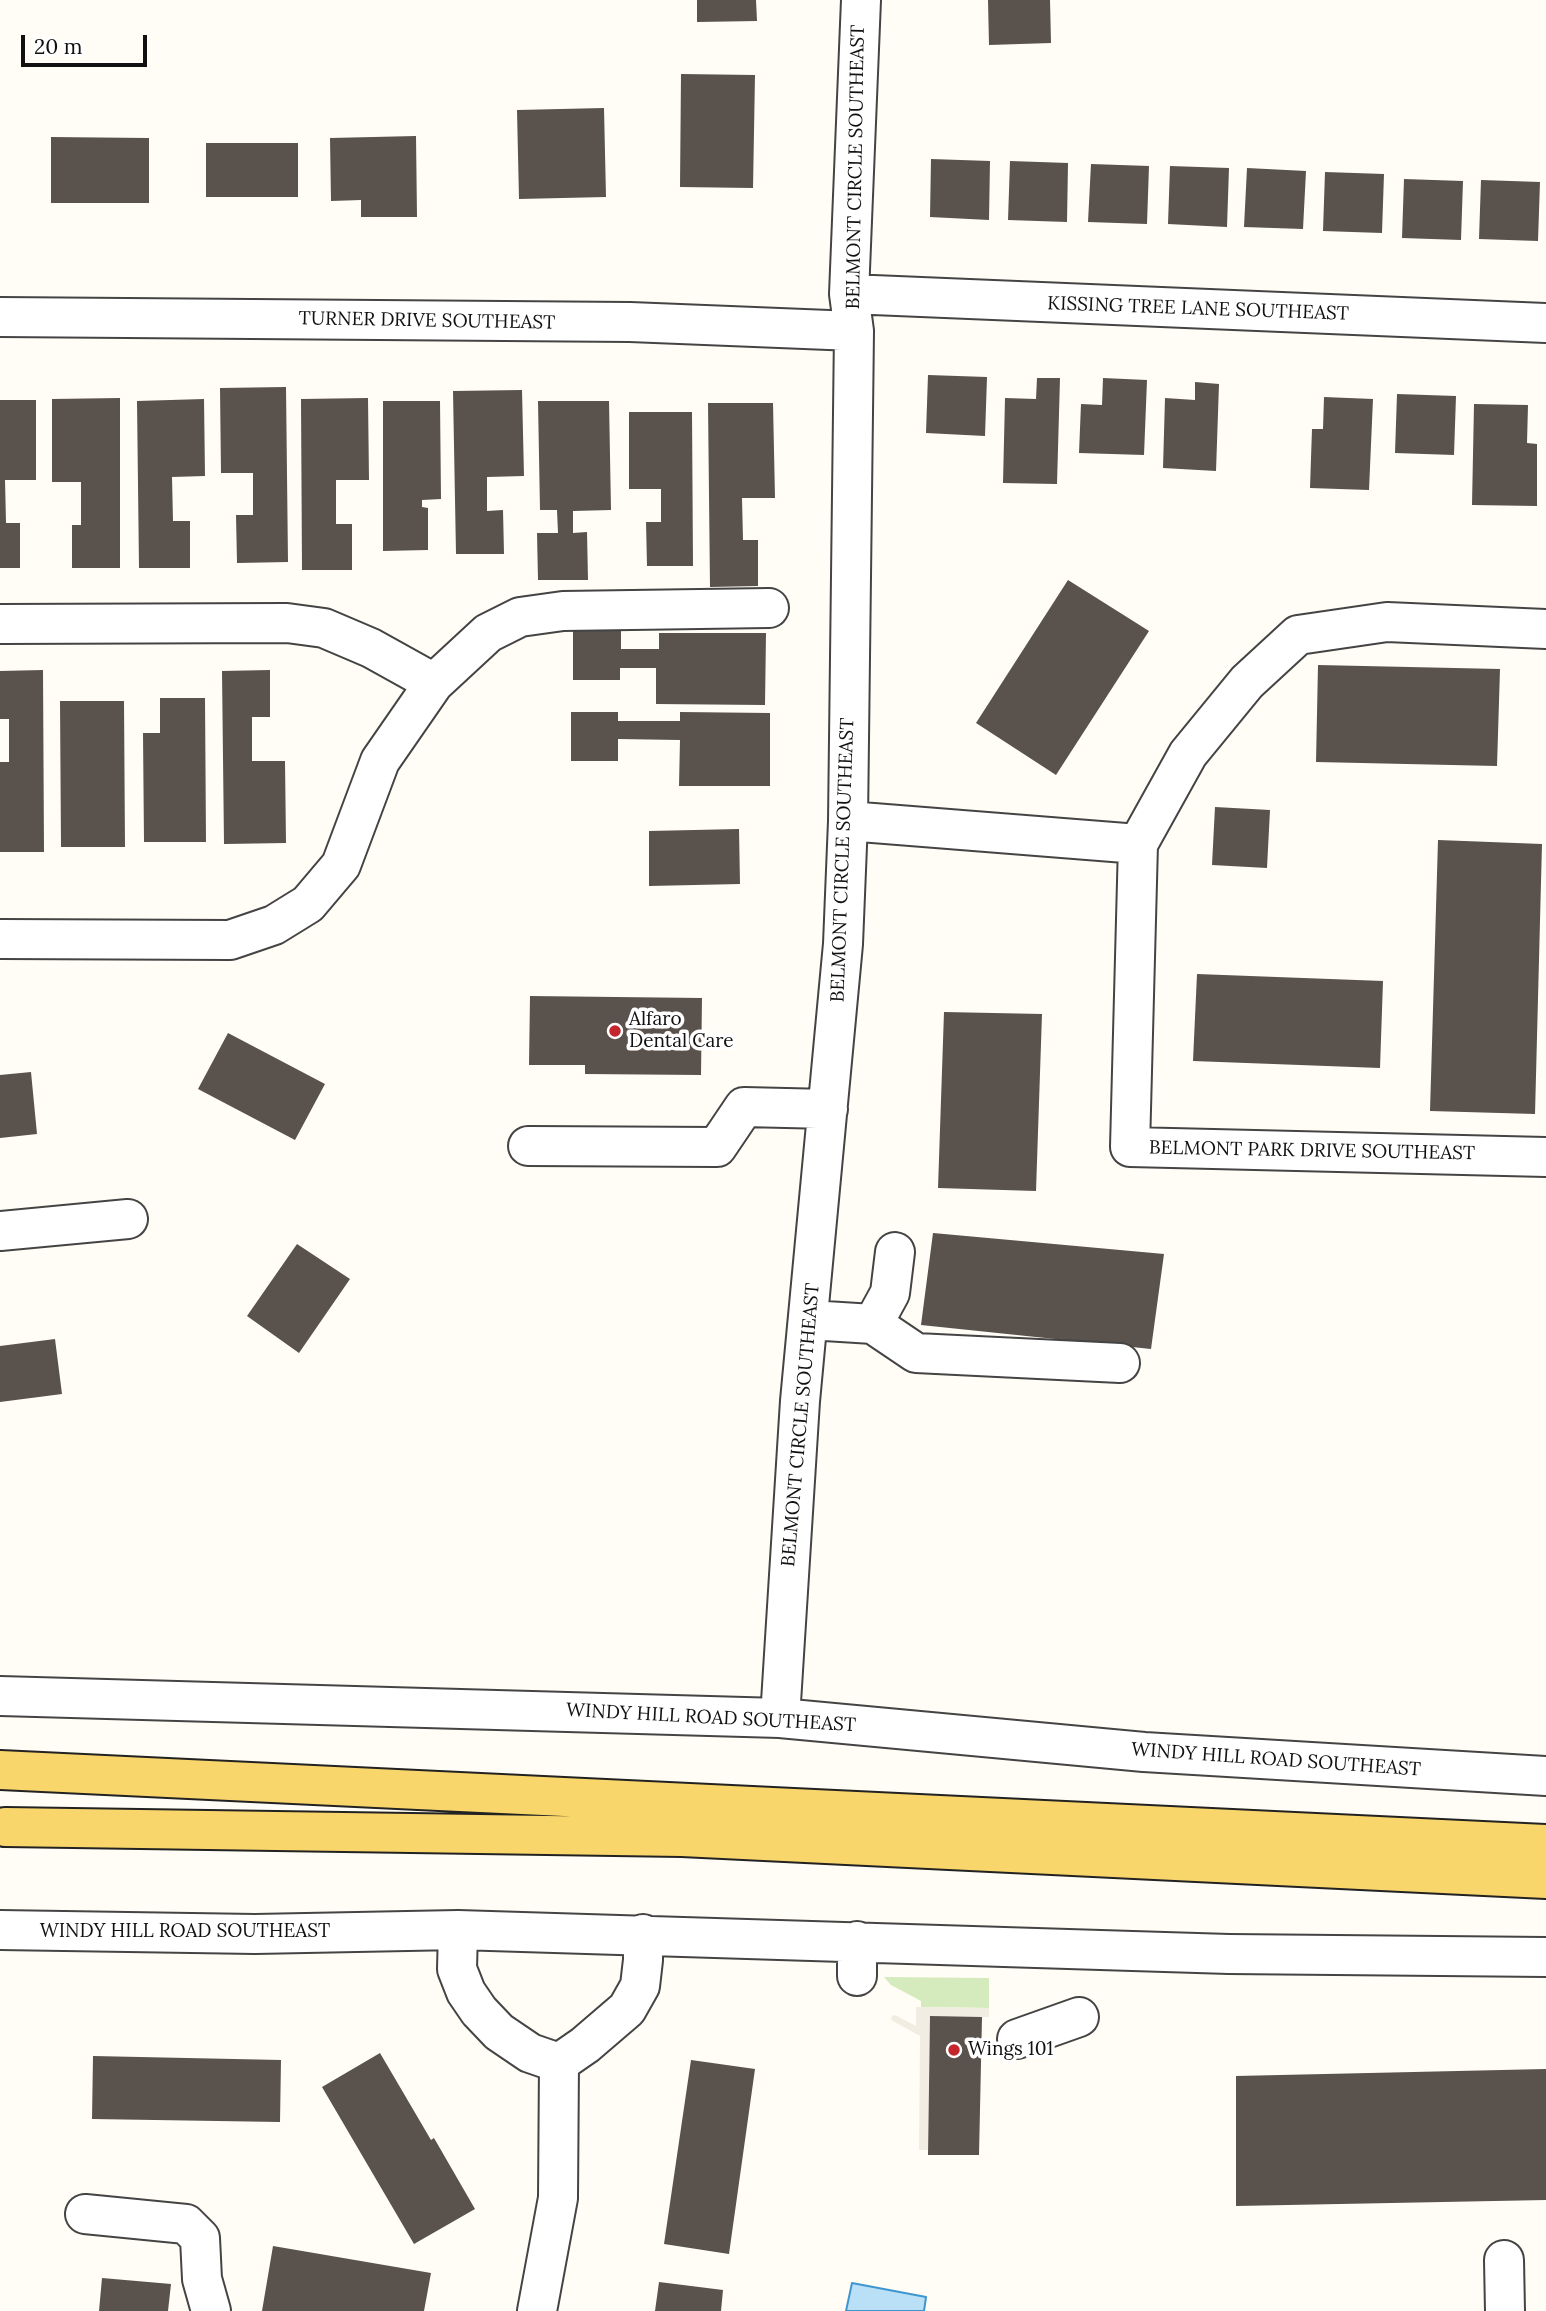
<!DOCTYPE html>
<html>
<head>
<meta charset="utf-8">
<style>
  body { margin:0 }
  #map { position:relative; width:1546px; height:2311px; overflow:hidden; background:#fffdf5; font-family:Lora,serif }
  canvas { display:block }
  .scale { position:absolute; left:21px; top:35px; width:126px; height:32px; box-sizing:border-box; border:4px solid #111; border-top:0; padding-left:9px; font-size:21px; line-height:24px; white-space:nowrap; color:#111; -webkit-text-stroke:5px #fff; paint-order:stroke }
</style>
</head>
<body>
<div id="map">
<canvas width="1546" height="2311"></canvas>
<div class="scale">20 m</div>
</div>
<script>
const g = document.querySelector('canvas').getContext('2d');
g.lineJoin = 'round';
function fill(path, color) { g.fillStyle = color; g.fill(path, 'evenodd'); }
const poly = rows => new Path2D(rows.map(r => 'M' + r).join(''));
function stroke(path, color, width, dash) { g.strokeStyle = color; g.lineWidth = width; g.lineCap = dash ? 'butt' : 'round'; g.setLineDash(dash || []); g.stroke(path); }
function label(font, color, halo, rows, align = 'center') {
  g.font = font + ' Lora,serif'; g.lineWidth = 7; g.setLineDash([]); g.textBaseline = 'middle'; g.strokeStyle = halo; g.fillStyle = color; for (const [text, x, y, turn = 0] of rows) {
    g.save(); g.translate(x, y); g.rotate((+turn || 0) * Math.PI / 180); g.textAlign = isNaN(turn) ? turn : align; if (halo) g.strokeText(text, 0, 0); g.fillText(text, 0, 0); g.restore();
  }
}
fill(poly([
  [884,1977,989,1978,989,2008,921,2007,921,2001,891,1985]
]), '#d5ebbd');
fill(poly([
  [916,2007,989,2008,989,2017,930,2017,928,2150,919,2150,920,2036,891,2020,892,2016,895,2015,916,2026]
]), '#f1ede2');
const water = poly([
  [852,2283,926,2297,924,2311,846,2311,852,2283]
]);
fill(water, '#b9e0f7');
stroke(water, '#3f96cf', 2);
fill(poly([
  [697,0,756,0,757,21,697,22],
  [988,0,1050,0,1051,43,989,45],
  [681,74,755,75,753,188,680,187],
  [604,108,606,197,519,199,517,110],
  [416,136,417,217,361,217,361,200,331,201,330,138],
  [51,137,149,138,149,203,51,203],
  [206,143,298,143,298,197,206,197],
  [931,159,990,161,989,220,930,217],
  [1010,161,1068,163,1067,222,1008,220],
  [1091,164,1149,166,1147,224,1088,222],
  [1170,166,1229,168,1227,227,1168,224],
  [1247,168,1306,171,1303,229,1244,227],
  [1325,172,1384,174,1382,233,1323,231],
  [1404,179,1463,181,1461,240,1402,238],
  [1481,180,1540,182,1538,241,1479,239],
  [928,375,987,377,985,436,926,433],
  [1037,378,1060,378,1057,484,1003,483,1005,398,1036,399],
  [1103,378,1147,380,1144,455,1079,453,1081,404,1102,405],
  [1195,382,1219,384,1216,471,1163,468,1165,398,1195,400],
  [286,387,288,562,237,563,236,515,253,515,253,473,221,473,220,388],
  [522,390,524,476,487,477,487,511,503,510,504,554,456,554,453,391],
  [1397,394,1456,396,1454,455,1395,453],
  [1324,397,1373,399,1369,490,1310,488,1312,429,1323,429],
  [120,398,120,568,72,568,72,525,81,525,81,482,52,482,52,399],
  [368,398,369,480,336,480,336,524,352,524,352,570,302,570,301,399],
  [204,399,205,476,172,477,173,521,190,521,190,568,139,568,137,401],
  [0,400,36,400,36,480,5,480,6,523,20,523,20,568,0,568],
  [383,401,440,401,441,499,422,500,422,507,428,508,428,550,383,551],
  [538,401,609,401,611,510,573,511,573,533,587,532,588,580,538,580,537,533,558,533,557,510,540,510],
  [708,403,773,403,775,498,742,498,743,540,758,540,758,586,710,587],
  [1474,404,1528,405,1527,443,1537,444,1537,506,1472,505],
  [629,412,692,412,693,566,647,566,646,522,661,522,661,489,629,489],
  [1068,580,1149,631,1056,775,976,723],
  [573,631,621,631,621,649,659,649,659,633,766,633,765,705,656,704,656,668,620,668,620,680,573,680],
  [1318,665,1500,669,1497,766,1316,762],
  [43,670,44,852,0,852,0,762,9,762,9,719,0,719,0,671],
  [270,670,270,717,252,717,252,761,285,761,286,843,224,844,222,671],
  [160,698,205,698,206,842,144,842,143,733,160,733],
  [60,701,124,701,125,847,61,847],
  [571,712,618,712,618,721,680,721,680,712,770,713,770,786,679,786,680,740,618,739,618,761,571,761],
  [1215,807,1270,810,1267,868,1212,865],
  [739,829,740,884,649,886,649,831],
  [1438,840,1542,844,1535,1114,1430,1111],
  [1197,974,1383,981,1380,1068,1193,1061],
  [530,996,702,998,701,1075,585,1074,585,1065,529,1065],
  [944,1012,1042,1014,1036,1191,938,1188],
  [228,1033,325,1084,295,1140,198,1089],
  [31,1072,37,1134,0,1138,0,1075],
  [933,1233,1164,1254,1151,1349,921,1325],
  [297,1244,350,1279,299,1353,247,1316],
  [55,1339,62,1394,0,1402,0,1346],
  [930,2016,982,2017,979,2155,928,2155],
  [380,2053,431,2140,434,2138,475,2209,414,2244,322,2087],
  [93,2056,281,2060,280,2122,92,2119],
  [691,2060,755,2069,729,2254,664,2244],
  [1546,2069,1546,2200,1236,2206,1236,2076],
  [273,2246,431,2273,424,2311,262,2311],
  [102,2278,171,2284,168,2311,99,2311],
  [659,2282,723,2290,721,2311,655,2311]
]), '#5a524d');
const minor = poly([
  [849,294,1546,323],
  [0,317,630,322,854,331],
  [0,624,287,623,324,628,371,648,434,683],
  [1546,629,1387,622,1298,635,1247,682,1188,754,1138,844,1130,1147,1546,1157],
  [848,821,1138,844],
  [0,939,230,940,274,925,308,904,341,865,380,761,434,683,488,633,520,617,563,611,769,608],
  [528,1146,717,1147,744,1107,828,1109],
  [0,1231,128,1219],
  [809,1320,873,1324,916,1353,1120,1363],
  [873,1324,890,1293,895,1252],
  [0,1696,780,1718,1144,1752,1546,1776],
  [780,1718,800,1401,843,944,848,821,854,331,849,294,861,0],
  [0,1930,255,1934,458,1930,1229,1954,1546,1957],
  [458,1930,457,1969,466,1992,479,2011,499,2032,530,2053,559,2063],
  [857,1976,857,1941],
  [1017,2039,1079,2017],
  [559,2063,585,2045,627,2009,640,1986,643,1960,643,1934],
  [85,2214,186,2224,200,2238,202,2279,211,2311],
  [1504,2260,1505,2311],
  [537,2311,558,2198,559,2063]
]);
const major = poly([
  [0,1770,1546,1844],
  [5,1827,682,1837,1546,1879]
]);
stroke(minor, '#444', 42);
stroke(major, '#222', 42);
stroke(minor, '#fff', 38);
stroke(major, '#f9d66b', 38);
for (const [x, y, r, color] of [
  [615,1031,7,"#c4262e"],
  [954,2050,7,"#c4262e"]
]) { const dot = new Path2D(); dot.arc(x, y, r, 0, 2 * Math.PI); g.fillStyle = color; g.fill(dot); stroke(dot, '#fff', 2.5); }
label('19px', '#111', '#fff', [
  ["BELMONT CIRCLE SOUTHEAST",856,167,-89],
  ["KISSING TREE LANE SOUTHEAST",1198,309,2],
  ["TURNER DRIVE SOUTHEAST",427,321,1],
  ["BELMONT CIRCLE SOUTHEAST",843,860,-88],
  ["BELMONT PARK DRIVE SOUTHEAST",1312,1151,1],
  ["BELMONT CIRCLE SOUTHEAST",801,1425,-85],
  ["WINDY HILL ROAD SOUTHEAST",711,1718,3],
  ["WINDY HILL ROAD SOUTHEAST",1276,1760,4],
  ["WINDY HILL ROAD SOUTHEAST",185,1932]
]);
label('19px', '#111', '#fff', [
  ["Alfaro",629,1020],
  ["Dental Care",629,1042],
  ["Wings 101",968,2050]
], 'left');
</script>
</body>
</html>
